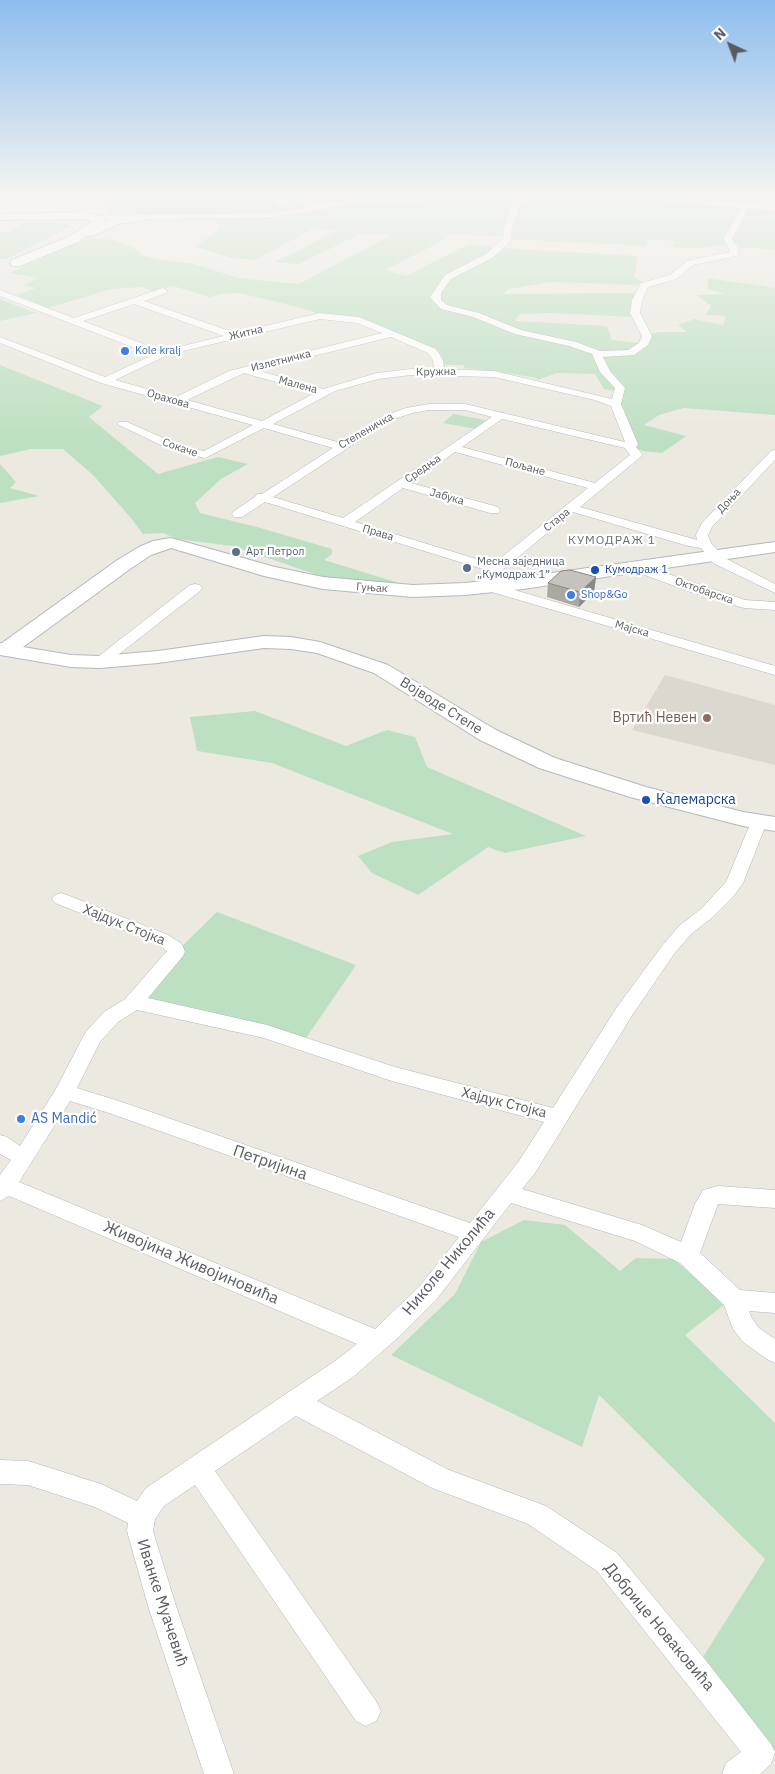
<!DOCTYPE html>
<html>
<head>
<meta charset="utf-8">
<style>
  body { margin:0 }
  #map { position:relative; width:775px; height:1774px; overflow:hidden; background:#ebe9e0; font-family:"IBM Plex Sans",sans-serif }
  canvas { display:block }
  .north { position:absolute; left:705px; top:20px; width:50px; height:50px; -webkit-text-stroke:4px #fff; paint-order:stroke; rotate:317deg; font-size:14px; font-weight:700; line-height:20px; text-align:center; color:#595b60 }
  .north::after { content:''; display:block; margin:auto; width:18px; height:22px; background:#595b60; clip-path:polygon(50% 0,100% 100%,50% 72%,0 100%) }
</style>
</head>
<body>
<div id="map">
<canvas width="775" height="1774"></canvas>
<div class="north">N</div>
</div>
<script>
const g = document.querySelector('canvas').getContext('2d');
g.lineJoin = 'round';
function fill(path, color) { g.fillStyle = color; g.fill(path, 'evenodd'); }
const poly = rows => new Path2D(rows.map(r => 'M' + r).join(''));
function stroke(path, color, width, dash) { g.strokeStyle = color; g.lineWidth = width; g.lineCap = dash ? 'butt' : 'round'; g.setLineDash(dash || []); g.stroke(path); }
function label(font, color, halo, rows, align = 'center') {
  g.font = font + ' "IBM Plex Sans",sans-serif'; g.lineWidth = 4.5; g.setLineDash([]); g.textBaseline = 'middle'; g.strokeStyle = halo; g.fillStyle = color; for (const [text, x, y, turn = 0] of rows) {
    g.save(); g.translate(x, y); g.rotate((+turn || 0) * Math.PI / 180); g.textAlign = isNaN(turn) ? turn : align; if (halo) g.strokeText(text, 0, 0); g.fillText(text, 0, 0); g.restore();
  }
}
fill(poly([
  [665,675,775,705,775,765,632,730]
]), '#dad8cf');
fill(poly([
  [24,195,277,195,276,206,295,207,292,195,381,195,384,200,461,195,655,195,707,203,722,201,715,195,757,195,756,203,775,209,775,249,740,248,737,244,695,248,672,247,675,241,655,240,647,241,646,246,507,239,507,236,448,235,444,240,385,270,406,276,469,244,500,248,638,256,634,277,643,282,638,285,550,282,509,289,503,294,637,293,631,317,552,313,520,314,515,321,607,326,612,340,638,343,641,336,660,332,687,332,678,325,694,319,723,325,726,316,705,315,711,306,697,295,725,294,708,289,708,278,775,288,775,415,684,408,659,415,644,425,686,436,662,453,643,451,636,448,618,410,620,392,604,389,595,374,557,373,537,380,537,378,494,371,464,368,464,365,445,365,445,368,441,368,443,359,438,351,376,324,354,317,316,315,314,312,294,306,239,293,222,294,209,297,173,286,154,292,142,287,111,289,48,308,17,295,36,288,24,285,37,278,9,273,89,238,113,240,132,247,142,255,156,259,194,264,238,278,299,284,391,235,363,233,298,264,275,262,336,231,314,228,255,260,232,258,196,247,220,228,213,217,236,217,281,212,247,215,106,214,112,202,21,197],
  [25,222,62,223,71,226,7,259,0,259,0,232,10,232],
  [0,299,28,310,37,313,0,321],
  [0,365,103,406,89,417,158,474,218,457,248,464,221,479,195,503,200,513,257,527,332,549,332,554,324,560,399,583,392,587,335,581,233,546,177,539,163,533,143,534,131,518,93,475,63,449,31,449,0,456],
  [453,414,486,420,476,429,443,423],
  [0,464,16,482,10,488,39,496,0,503],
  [255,711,346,746,387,730,415,737,427,767,586,836,505,853,488,847,418,895,372,873,358,856,392,842,453,834,272,763,197,751,190,717],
  [217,912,356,965,302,1044,140,1003,176,952],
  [524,1220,565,1225,620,1271,636,1258,674,1259,725,1304,685,1335,775,1423,775,1753,701,1660,765,1559,599,1395,582,1447,391,1355,455,1294,481,1242]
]), '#bee0c2');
const street = poly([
  [296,195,304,195,316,205,352,200,434,195,484,195,480,197,352,204,273,217,98,220,94,218,98,216,273,213,308,207,301,203,296,195],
  [515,195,523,195,512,228,510,242,492,258,451,279,441,293,441,300,447,305,479,313,521,330,576,342,600,351,628,350,639,343,642,336,630,313,632,300,641,283,670,275,687,261,730,252,724,239,741,208,679,203,641,195,659,195,679,199,746,203,775,207,775,211,748,208,732,239,739,250,737,256,693,265,676,279,648,287,642,300,640,313,652,336,648,345,634,355,603,357,610,371,625,388,621,404,638,444,636,447,643,455,580,507,697,540,696,535,702,523,771,451,775,450,775,460,712,527,708,535,711,543,723,557,775,584,775,593,713,563,701,548,688,546,573,512,500,572,493,577,493,581,495,584,511,589,775,666,775,675,485,590,479,581,480,576,486,570,265,502,242,517,234,517,232,514,234,511,255,497,257,494,262,494,333,448,264,428,205,458,171,450,117,424,119,422,127,422,179,445,204,451,253,425,101,383,0,343,0,337,105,377,153,355,0,296,0,290,74,318,163,288,168,291,166,293,144,301,235,333,320,313,359,317,436,349,443,360,444,369,494,371,612,399,615,388,600,372,592,354,569,346,515,334,473,317,441,309,430,297,445,275,486,254,503,239,504,228,515,195],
  [134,304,224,336,162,351,83,321,134,304],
  [320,319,357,323,382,333,229,371,176,397,115,380,170,354,320,319],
  [391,337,428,353,433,360,434,369,411,369,377,373,323,389,256,370,391,337],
  [244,373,315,393,262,421,187,400,244,373],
  [411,375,494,377,595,400,611,406,625,442,465,404,429,404,406,408,381,417,341,443,273,424,335,391,378,379,411,375],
  [429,410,465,410,492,417,343,518,273,497,389,421,412,413,429,410],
  [502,419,625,448,630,455,595,483,462,447,502,419],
  [455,452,588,488,493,564,355,522,403,488,490,513,498,513,500,510,498,507,411,483,455,452],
  [636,563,745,600,775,602,775,610,744,608,691,592,631,570,629,567,631,564,636,563],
  [195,584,200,585,202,588,200,591,105,665,95,665,93,662,95,659,190,585,195,584],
  [759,817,765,818,767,822,743,883,733,897,713,917,691,934,674,954,631,1017,535,1173,522,1189,642,1225,681,1242,695,1204,703,1190,718,1186,775,1190,775,1208,718,1204,700,1253,740,1290,775,1293,775,1313,749,1311,751,1317,759,1328,775,1339,775,1363,767,1359,743,1342,733,1329,724,1305,680,1263,635,1241,511,1203,436,1300,400,1336,353,1377,317,1401,449,1470,546,1506,617,1553,704,1658,771,1744,775,1752,771,1764,760,1774,722,1774,726,1763,741,1752,597,1571,528,1524,432,1488,296,1416,215,1471,376,1701,381,1711,376,1721,366,1726,356,1721,195,1485,164,1506,155,1519,153,1531,176,1606,234,1774,204,1774,148,1606,127,1531,128,1523,95,1507,28,1485,0,1484,0,1460,28,1461,101,1484,137,1501,146,1488,335,1361,357,1344,9,1196,0,1201,0,1175,11,1160,0,1154,0,1135,7,1137,20,1146,56,1089,85,1033,104,1012,125,999,167,951,156,943,55,903,52,899,55,895,61,893,67,895,168,935,182,944,185,952,183,956,148,998,267,1025,395,1067,553,1108,617,1007,662,946,679,926,701,909,726,882,751,822,753,818,759,817],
  [137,1010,264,1038,392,1081,544,1122,519,1161,470,1223,122,1102,77,1088,100,1042,118,1022,137,1010],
  [70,1101,109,1113,459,1237,420,1286,375,1329,19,1182,70,1101]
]);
const secondary = poly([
  [88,212,104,218,105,222,116,217,144,214,150,217,144,220,119,224,92,236,86,236,78,242,20,266,12,266,10,263,12,260,70,236,92,221,86,219,0,220,0,214,88,212],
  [171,538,275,567,323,577,413,585,465,583,523,577,775,542,775,552,523,589,465,595,413,597,323,589,264,576,171,548,151,555,130,569,23,647,71,655,100,656,158,651,264,636,291,637,320,642,388,665,496,730,555,758,646,787,743,812,775,817,775,831,743,826,630,797,539,768,480,740,374,673,317,653,291,649,264,648,158,663,100,668,71,667,0,655,0,643,2,643,116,561,139,547,153,541,171,538]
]);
stroke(street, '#b3b5ba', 1);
stroke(secondary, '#b6b8be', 2);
fill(street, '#fff');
fill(secondary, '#fff');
fill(poly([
  [596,577,594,592,579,607,547,597,548,583]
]), '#aaa8a3');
fill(poly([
  [596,577,594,592,579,607,580,592]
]), '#8b8885');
const building = poly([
  [570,570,596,577,580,592,548,583,561,571,570,570]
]);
fill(building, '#c6c3be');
stroke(building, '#8b8885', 1);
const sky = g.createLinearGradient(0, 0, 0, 444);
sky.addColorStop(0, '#8dbdee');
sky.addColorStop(0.44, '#f6f5f1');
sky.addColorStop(1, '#f6f5f100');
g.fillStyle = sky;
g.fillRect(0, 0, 775, 444);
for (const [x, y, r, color] of [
  [125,351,5,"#3f7fe0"],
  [236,552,5,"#5c6f8a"],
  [467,568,5,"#5c6f8a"],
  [595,570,5,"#1a4fb4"],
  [571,595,5,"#3f7fe0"],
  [707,718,5,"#8d6e63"],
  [646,800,5,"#1a4fb4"],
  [21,1119,5,"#3f7fe0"]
]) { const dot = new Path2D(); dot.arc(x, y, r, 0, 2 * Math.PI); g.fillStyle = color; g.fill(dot); stroke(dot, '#fff', 2); }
label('11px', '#595b60', '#fff', [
  ["Житна",246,333,-13],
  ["Излетничка",281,361,-14],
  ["Кружна",436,372,-1],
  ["Малена",298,385,15],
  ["Орахова",168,399,16],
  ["Степеничка",366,431,-30],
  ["Сокаче",180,448,19],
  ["Пољане",525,467,15],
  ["Средња",423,469,-35],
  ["Јабука",447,497,16],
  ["Доња",729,501,-47],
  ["Стара",557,520,-39],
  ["Права",378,533,17],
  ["Гуњак",372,588,4],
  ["Октобарска",704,591,19],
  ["Мајска",632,629,16]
]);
label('11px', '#366cbe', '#fff', [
  ["Kole kralj",135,351],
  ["Shop&Go",581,595]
], 'left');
label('11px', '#4e5e75', '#fff', [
  ["Арт Петрол",246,552],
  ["Месна заједница",477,562],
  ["„Кумодраж 1”",477,575]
], 'left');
label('11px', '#164399', '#fff', [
  ["Кумодраж 1",605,570]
], 'left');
g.letterSpacing = '1px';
label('12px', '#6a6d72', '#fff', [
  ["КУМОДРАЖ 1",612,541]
]);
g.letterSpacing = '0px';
label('14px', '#595b60', '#fff', [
  ["Војводе Степе",441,706,32],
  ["Хајдук Стојка",124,925,22],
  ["Хајдук Стојка",504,1103,14]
]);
label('14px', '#785e54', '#fff', [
  ["Вртић Невен",697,718]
], 'right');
label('14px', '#164399', '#fff', [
  ["Калемарска",656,800]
], 'left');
label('14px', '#366cbe', '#fff', [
  ["AS Mandić",31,1119]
], 'left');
label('16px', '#595b60', '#fff', [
  ["Петријина",270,1163,19],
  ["Николе Николића",449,1262,-50],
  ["Живојина Живојиновића",191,1263,23],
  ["Иванке Муачевић",162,1603,72],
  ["Добрице Новаковића",659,1627,50]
]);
</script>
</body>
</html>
